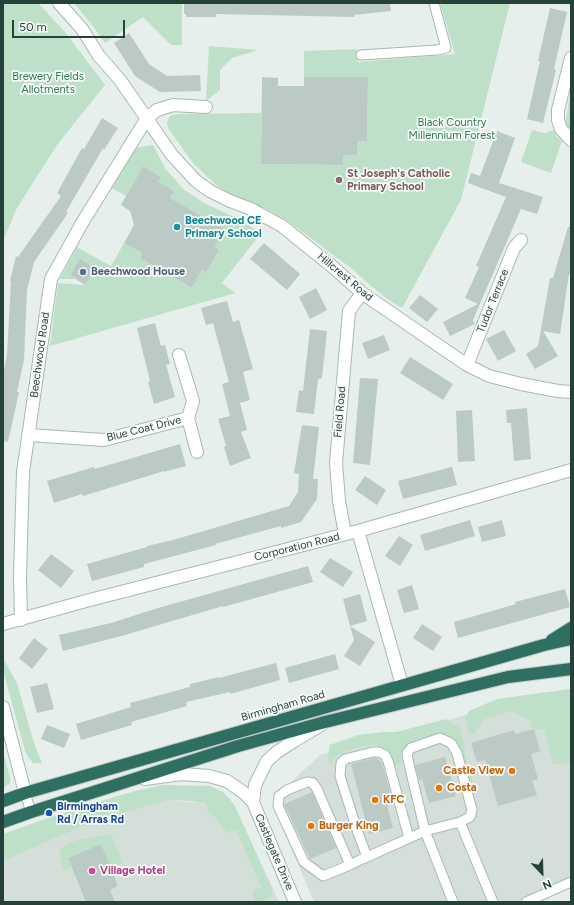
<!DOCTYPE html>
<html>
<head>
<meta charset="utf-8">
<style>
  body { margin:0 }
  #map { position:relative; width:574px; height:905px; overflow:hidden; background:#e6efeb; font-family:Figtree,sans-serif }
  canvas { display:block }
  .frame { position:absolute; inset:0; border:4px solid #24423a; pointer-events:none }
  .north { position:absolute; left:522px; top:853px; width:40px; height:40px; -webkit-text-stroke:3px #f7fbf9; paint-order:stroke; rotate:157deg; font-size:11px; font-weight:700; line-height:16px; text-align:center; color:#24423a }
  .north::after { content:''; display:block; margin:auto; width:14px; height:18px; background:#24423a; clip-path:polygon(50% 0,100% 100%,50% 72%,0 100%) }
  .scale { position:absolute; left:12px; top:20px; width:113px; height:18px; box-sizing:border-box; border:2px solid #24423a; border-top:0; padding-left:5px; font-size:12px; line-height:14px; white-space:nowrap; color:#24423a; -webkit-text-stroke:3px #f7fbf9; paint-order:stroke }
</style>
</head>
<body>
<div id="map">
<canvas width="574" height="905"></canvas>
<div class="frame"></div>
<div class="north">N</div>
<div class="scale">50 m</div>
</div>
<script>
const g = document.querySelector('canvas').getContext('2d');
g.lineJoin = 'round';
function fill(path, color) { g.fillStyle = color; g.fill(path, 'evenodd'); }
const poly = rows => new Path2D(rows.map(r => 'M' + r).join(''));
function stroke(path, color, width, dash) { g.strokeStyle = color; g.lineWidth = width; g.lineCap = dash ? 'butt' : 'round'; g.setLineDash(dash || []); g.stroke(path); }
function label(font, color, halo, rows, align = 'center') {
  g.font = font + ' Figtree,sans-serif'; g.lineWidth = 3.5; g.setLineDash([]); g.textBaseline = 'middle'; g.strokeStyle = halo; g.fillStyle = color; for (const [text, x, y, turn = 0] of rows) {
    g.save(); g.translate(x, y); g.rotate((+turn || 0) * Math.PI / 180); g.textAlign = isNaN(turn) ? turn : align; if (halo) g.strokeText(text, 0, 0); g.fillText(text, 0, 0); g.restore();
  }
}
fill(poly([
  [571,689,571,878,519,902,314,902,281,825,274,798,320,755,510,703],
  [169,800,206,804,208,812,215,817,227,833,244,826,279,902,3,902,3,861,99,819]
]), '#d4dfda');
fill(poly([
  [3,3,38,3,65,32,105,85,57,145,17,208,5,236,3,245],
  [74,3,182,3,182,45,171,45,143,17,105,43,95,29],
  [440,3,510,3,461,200,402,308,390,301,371,286,351,268,285,219,267,209,231,194,216,185,193,163,168,128,167,122,170,116,178,114,261,113,261,164,343,165,343,155,357,155,357,141,367,141,368,78,304,77,304,51,357,49,358,62,455,54],
  [209,46,258,50,232,58,220,70,220,90,206,101],
  [571,89,571,132,566,126,566,119],
  [532,130,545,133,554,130,557,137,562,141,551,173,521,162],
  [153,145,165,168,183,189,204,203,234,217,261,233,222,283,235,293,50,346,58,283,85,285,95,268,80,258,70,275,75,279,60,279,77,247,111,266,124,243,142,253,140,258,192,288,202,270,206,272,219,250,215,247,225,229,170,198,158,182,161,177,143,166,126,196,112,188,135,148],
  [3,658,17,683,33,740,42,763,33,763,26,754,3,671],
  [570,689,571,763,553,764,544,730,530,727,531,721,512,711,485,719,474,734,469,735,465,719,469,711,497,699],
  [446,719,460,728,465,745,464,749,467,764,471,766,473,775,471,778,473,785,469,787,457,744,453,738,448,735,410,742,403,750,402,764,395,766,391,754,387,748,379,745,373,745,348,750,337,755,333,759,330,769,328,755,330,745,358,735,384,732,396,732],
  [3,752,11,781,9,784,3,788],
  [163,785,210,786,223,792,234,804,244,826,271,887,272,892,271,897,263,902,256,902,252,892,261,887,236,830,227,833,215,817,208,812,206,804,190,801,169,800,97,820,3,861,3,834,51,817,91,804,135,791],
  [111,834,123,863,110,868,101,844,68,857,72,867,65,871,61,862,60,850,66,844,81,839]
]), '#bfe0c8');
fill(poly([
  [184,3,390,3,391,11,354,15,354,17,216,14,216,17,186,17,186,14,184,14],
  [550,8,567,12,554,69,556,70,543,123,527,119,540,61,538,61],
  [129,33,149,64,167,76,200,75,201,91,160,92,135,76,114,43],
  [262,77,278,78,278,86,304,86,304,77,368,77,367,141,357,141,357,155,343,155,343,165,261,164],
  [102,118,118,128,104,150,103,148,66,212,68,213,34,262,27,290,24,360,17,392,19,392,8,442,3,441,3,376,7,355,11,282,10,281,16,256,18,257,61,196,57,193,82,148,84,149],
  [497,131,515,138,499,183,543,197,537,214,521,209,473,320,475,324,450,336,443,322,478,304,465,298,479,267,476,266,506,197,468,183,471,173,480,176],
  [143,166,161,177,158,182,174,191,170,198,225,229,215,247,219,250,206,272,202,270,192,288,140,258,142,253,124,243,134,225,130,211,121,205],
  [568,227,571,227,571,274,569,274,560,334,543,331,558,356,535,369,526,354,538,346,550,278,553,278],
  [264,243,300,274,287,290,250,259],
  [80,258,95,268,85,285,70,275],
  [316,288,327,310,310,319,299,297],
  [420,295,438,309,427,322,409,308],
  [227,301,233,322,239,320,253,369,243,372,250,400,240,403,247,430,241,432,251,458,230,466,224,447,226,446,218,419,230,416,222,384,229,382,213,323,206,325,201,308],
  [155,323,161,346,165,345,170,364,166,365,175,397,154,404,148,382,150,381,137,328],
  [310,329,327,331,322,378,318,379,314,414,296,412,299,390,303,391],
  [504,330,516,351,498,361,486,339],
  [384,335,390,350,368,359,362,343],
  [410,357,453,384,443,400,400,373],
  [360,378,378,379,370,465,353,463],
  [527,408,531,459,514,461,511,423,507,423,506,410],
  [472,410,475,461,458,462,456,411],
  [302,425,319,427,313,479,318,479,317,499,301,522,281,528,281,526,215,544,216,545,144,564,144,567,92,581,87,564,147,547,147,546,173,540,289,506,298,492,299,474,294,473],
  [180,444,186,466,164,472,164,471,83,496,82,494,54,503,47,481,94,467,95,469],
  [452,467,457,485,403,499,398,481],
  [365,476,386,490,377,505,355,490],
  [470,520,475,536,425,551,420,535],
  [502,520,506,536,482,542,478,527],
  [399,536,413,545,400,566,385,556],
  [51,554,74,571,61,588,38,570],
  [330,558,353,572,343,587,320,572],
  [308,566,313,582,223,607,223,606,125,635,63,651,59,635,111,623,158,608],
  [412,585,419,609,404,613,397,590],
  [565,589,570,607,458,638,454,622,516,604,515,602],
  [360,594,367,621,350,626,343,599],
  [422,624,442,637,433,651,413,638],
  [350,626,375,642,360,666,344,656,354,640],
  [34,638,48,649,32,669,19,658],
  [335,654,339,669,289,683,285,668],
  [276,663,280,680,230,694,230,692,186,702,187,706,131,722,132,725,81,740,76,724,131,707,130,703,190,687,190,684,219,677,219,678],
  [47,683,54,709,37,713,30,687],
  [47,725,70,734,64,748,41,739],
  [534,729,540,751,531,754,538,779,532,781,537,795,498,806,485,760,477,762,471,743,514,730,515,734],
  [445,757,456,796,429,803,422,779,419,780,415,765],
  [374,758,377,758,382,763,392,799,386,801,393,828,369,834,351,764],
  [312,792,336,848,310,859,284,804],
  [101,844,118,886,110,890,115,902,86,902,68,858]
]), '#bbcac4');
const lane = poly([
  [361,55,437,50,446,48,434,3],
  [25,793,31,812],
  [367,857,357,830,340,776,341,763,345,759,373,752,379,752,385,755,388,761,409,838],
  [350,865,317,789,313,783,307,782,287,790,279,796,278,806,304,862,323,876,350,865,360,860,367,857,425,831,460,822,493,902],
  [453,902,425,831,408,760,407,753,411,748,440,738,451,743,457,753,472,810,470,817,460,822],
  [526,902,571,882]
]);
const street = poly([
  [59,3,82,29,99,56,120,80,172,155,196,181,210,191,230,201,251,209,282,226,334,268,362,293,467,365,489,376,521,384,558,391,571,392],
  [571,58,558,110,558,120,561,129,571,140],
  [179,355,193,401,188,418,197,452],
  [467,365,514,248,521,240],
  [28,435,104,440,188,418],
  [358,531,402,685],
  [345,534,339,501,336,463,349,311,362,293],
  [21,620,20,576,23,472,51,279,82,223,147,118,157,110,173,105,206,107],
  [3,624,86,601,358,531,571,470],
  [3,707,25,793],
  [145,779,181,774,209,776,227,781,243,792,253,802,295,902],
  [253,802,255,785,267,761,277,752,294,741,321,725]
]);
const highway = poly([
  [552,640,571,628],
  [3,801,25,793,544,645,571,639],
  [3,822,31,812,238,746,325,722,508,677,571,669]
]);
stroke(lane, '#a8b8b2', 11);
stroke(street, '#a8b8b2', 14);
stroke(highway, '#c2cac8', 14);
stroke(lane, '#fff', 9);
stroke(street, '#fff', 12);
stroke(highway, '#2f6f62', 12);
for (const [x, y, r, color] of [
  [339,180,4,"#8d6e63"],
  [177,227,4,"#0f9aa8"],
  [83,272,4,"#5c6f8a"],
  [512,771,4,"#e8710a"],
  [439,788,4,"#e8710a"],
  [375,800,4,"#e8710a"],
  [49,813,4,"#1a4fb4"],
  [311,826,4,"#e8710a"],
  [92,871,4,"#d1479c"]
]) { const dot = new Path2D(); dot.arc(x, y, r, 0, 2 * Math.PI); g.fillStyle = color; g.fill(dot); stroke(dot, '#f7fbf9', 1.5); }
label('11px', '#2d7a4b', '#f7fbf9', [
  ["Brewery Fields",48,77],
  ["Allotments",48,90],
  ["Black Country",452,123],
  ["Millennium Forest",452,136]
]);
label('bold 11px', '#785e54', '#f7fbf9', [
  ["St Joseph's Catholic",347,174],
  ["Primary School",347,187]
], 'left');
label('bold 11px', '#0d838f', '#f7fbf9', [
  ["Beechwood CE",185,221],
  ["Primary School",185,234]
], 'left');
label('bold 11px', '#4e5e75', '#f7fbf9', [
  ["Beechwood House",91,272]
], 'left');
label('11px', '#24423a', '#f7fbf9', [
  ["Hillcrest Road",345,277,40],
  ["Tudor Terrace",493,301,-68],
  ["Beechwood Road",40,355,-82],
  ["Field Road",340,412,-85],
  ["Blue Coat Drive",144,429,-14],
  ["Corporation Road",297,547,-14],
  ["Birmingham Road",283,706,-16],
  ["Castlegate Drive",274,852,67]
]);
label('bold 11px', '#c56008', '#f7fbf9', [
  ["Castle View",504,771,"right"],
  ["Costa",447,788],
  ["KFC",383,800],
  ["Burger King",319,826]
], 'left');
label('bold 11px', '#164399', '#f7fbf9', [
  ["Birmingham",57,807],
  ["Rd / Arras Rd",57,820]
], 'left');
label('bold 11px', '#b23c85', '#f7fbf9', [
  ["Village Hotel",100,871]
], 'left');
</script>
</body>
</html>
